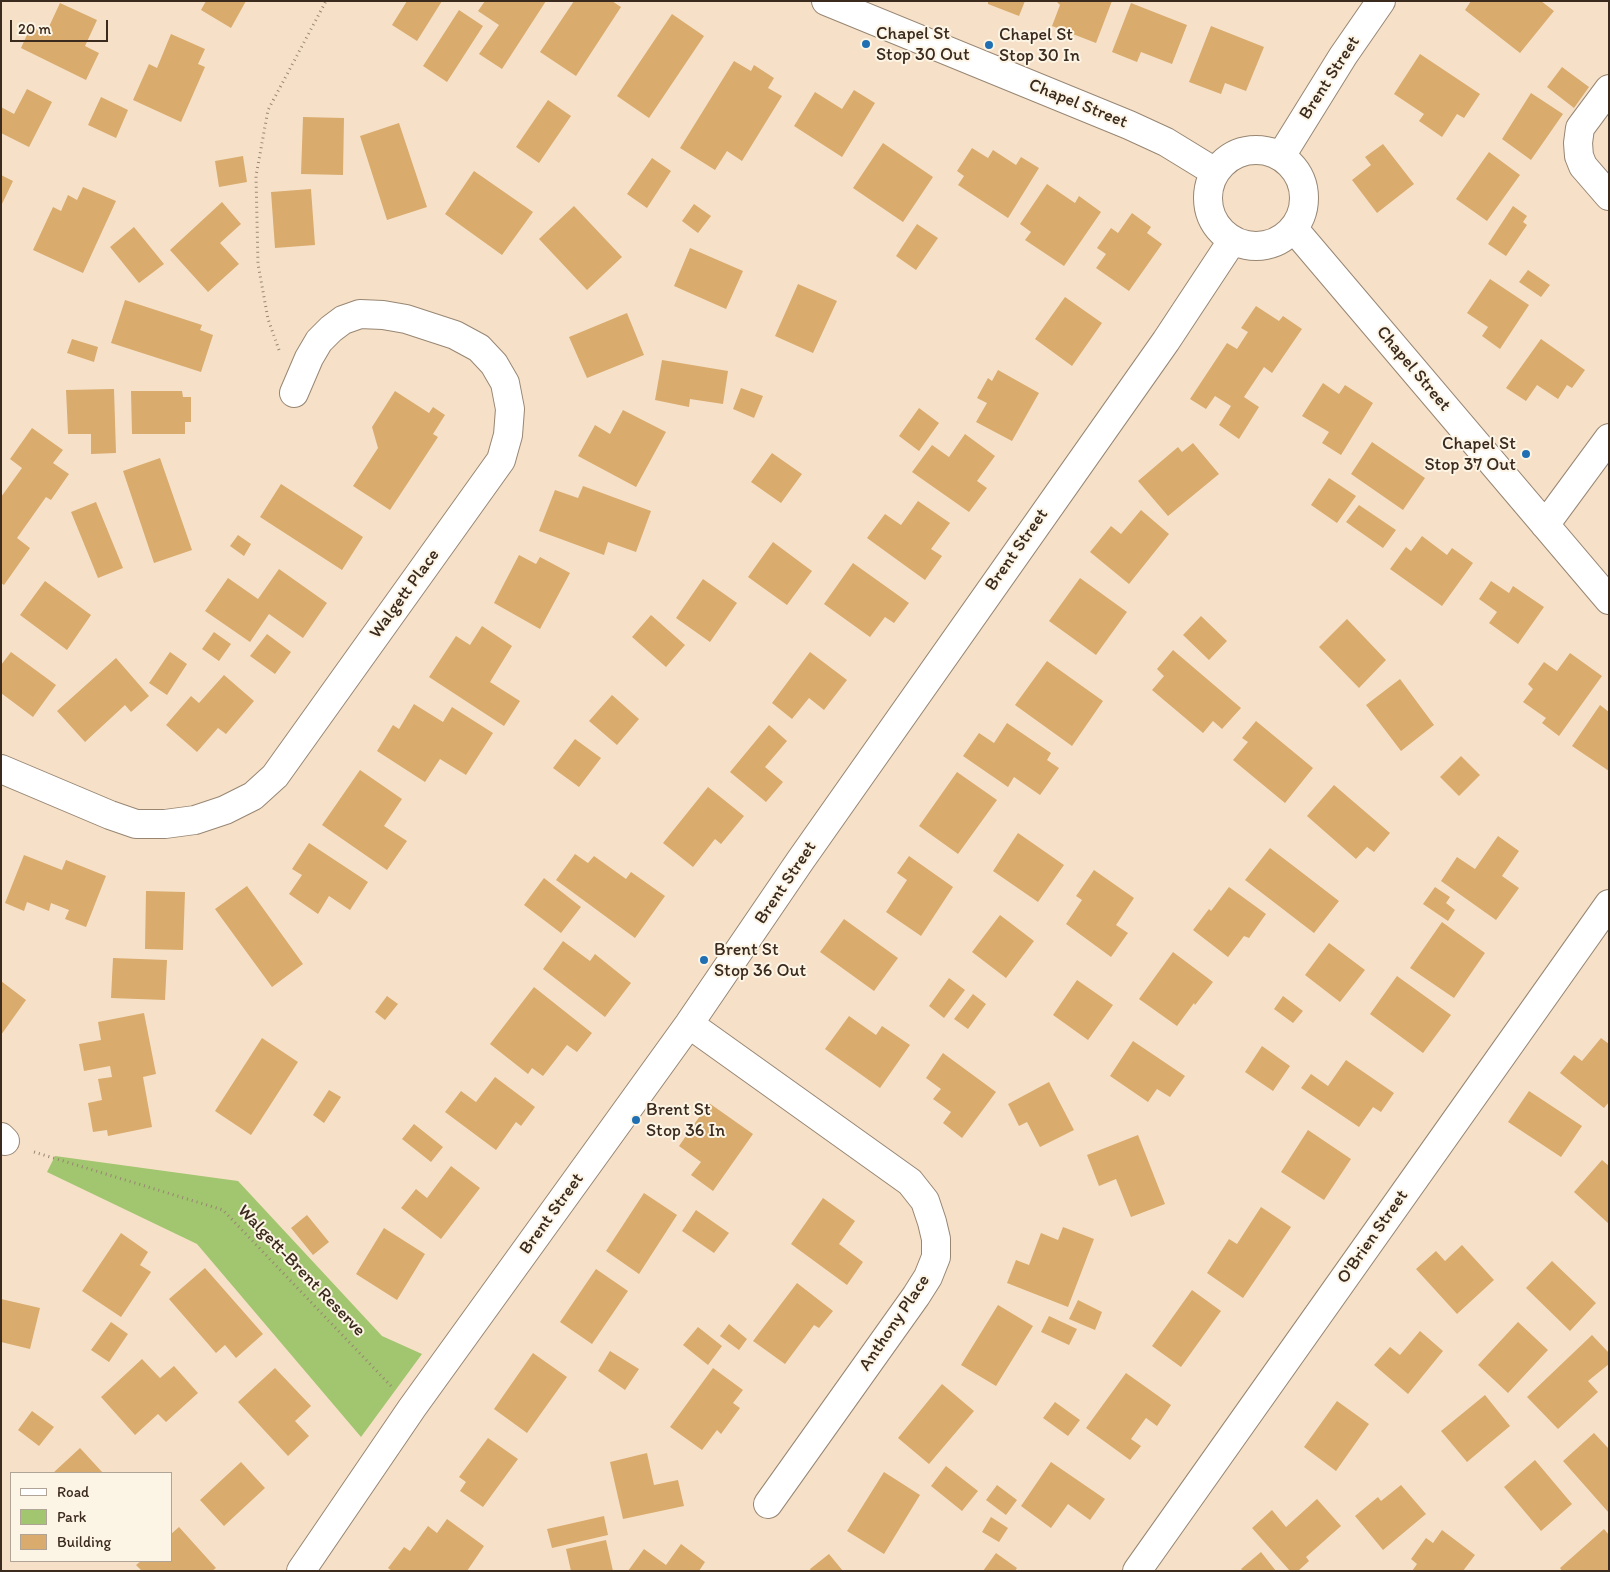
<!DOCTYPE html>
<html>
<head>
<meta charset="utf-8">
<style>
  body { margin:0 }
  #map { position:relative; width:1610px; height:1572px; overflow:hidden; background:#f6e1c8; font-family:Itim,sans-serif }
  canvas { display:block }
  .frame { position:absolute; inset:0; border:2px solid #3b2a1e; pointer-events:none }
  .legend { position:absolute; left:10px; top:1472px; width:162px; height:90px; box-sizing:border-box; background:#fcf5e5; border:1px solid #afa495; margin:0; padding:6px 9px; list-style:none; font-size:15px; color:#3b2a1e }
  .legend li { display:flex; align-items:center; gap:10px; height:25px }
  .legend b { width:25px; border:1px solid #afa495 }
  .scale { position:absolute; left:10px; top:20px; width:98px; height:22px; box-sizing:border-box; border:2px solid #3b2a1e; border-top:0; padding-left:6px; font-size:15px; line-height:18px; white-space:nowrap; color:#3b2a1e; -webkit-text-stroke:4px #fcf5e5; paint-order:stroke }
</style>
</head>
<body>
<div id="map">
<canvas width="1610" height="1572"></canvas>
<div class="frame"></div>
<ul class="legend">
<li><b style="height:6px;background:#fff"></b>Road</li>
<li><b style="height:14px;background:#a2c56f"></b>Park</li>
<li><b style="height:14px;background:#d9ab6d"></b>Building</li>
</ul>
<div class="scale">20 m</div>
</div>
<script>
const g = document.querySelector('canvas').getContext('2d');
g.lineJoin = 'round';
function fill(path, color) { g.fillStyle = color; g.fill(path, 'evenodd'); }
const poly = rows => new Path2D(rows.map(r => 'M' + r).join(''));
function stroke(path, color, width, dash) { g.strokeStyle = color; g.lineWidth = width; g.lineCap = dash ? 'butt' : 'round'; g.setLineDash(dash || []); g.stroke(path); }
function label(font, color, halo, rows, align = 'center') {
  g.font = font + ' Itim,sans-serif'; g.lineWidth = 4; g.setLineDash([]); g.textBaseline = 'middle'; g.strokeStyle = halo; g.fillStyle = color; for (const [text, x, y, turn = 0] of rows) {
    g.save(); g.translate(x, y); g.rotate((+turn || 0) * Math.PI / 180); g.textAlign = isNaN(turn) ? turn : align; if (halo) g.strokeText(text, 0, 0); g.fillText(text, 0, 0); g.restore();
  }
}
fill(poly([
  [55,1156,238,1181,382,1336,422,1354,361,1437,197,1244,47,1172]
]), '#a2c56f');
fill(poly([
  [206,1,246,1,231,28,201,10],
  [407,1,442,1,417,41,392,25],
  [485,1,546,1,502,69,479,54,499,25,478,11],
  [574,1,612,1,621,7,576,76,540,52],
  [988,1,1025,1,1019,16,988,4],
  [1056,1,1112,1,1096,43,1052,26,1060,5],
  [1471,1,1541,1,1554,11,1520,53,1465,10],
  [60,3,97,20,85,46,99,53,86,80,21,48,31,26,46,33],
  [1131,3,1187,25,1172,64,1141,52,1137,62,1112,52],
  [459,10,483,26,447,82,423,66],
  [672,14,704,36,649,118,617,96],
  [1211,26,1264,47,1246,91,1225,83,1221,94,1189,82],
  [171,34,205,49,198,64,205,67,181,122,133,100,149,64,157,68],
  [1420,54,1480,94,1464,118,1457,114,1442,137,1419,121,1424,114,1394,94],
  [734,61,751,71,754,65,774,78,768,88,782,96,742,161,727,151,715,170,680,148],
  [1562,67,1589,87,1574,108,1547,87],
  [27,89,52,102,29,147,1,133,1,107,14,114],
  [854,90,875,103,842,157,794,126,815,92,842,109],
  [1531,93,1563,114,1531,160,1502,139],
  [101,97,128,110,116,138,88,125],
  [548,100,571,116,539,163,516,147],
  [303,117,344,118,343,175,301,174],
  [399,123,427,207,387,220,360,136],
  [883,143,933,177,903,222,853,188],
  [1383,144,1414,184,1377,213,1352,180,1371,165,1365,157],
  [972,148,988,158,993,150,1016,165,1021,157,1039,168,1008,218,958,185,964,176,957,171],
  [1489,152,1520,175,1487,221,1456,199],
  [243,156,247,182,219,187,215,161],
  [652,158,671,171,647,208,627,194],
  [474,171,533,212,502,255,445,214],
  [1,175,13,181,1,206],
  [1047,184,1075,203,1079,196,1101,212,1064,266,1025,240,1031,232,1020,224],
  [83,187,116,201,83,273,33,250,53,207,61,211,68,195,77,200],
  [311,189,315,245,275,248,271,192],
  [222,202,241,224,220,243,239,264,208,292,170,250],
  [694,204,711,216,698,233,682,221],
  [574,206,622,257,587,290,539,239],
  [1513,206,1527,216,1523,222,1527,225,1506,256,1488,244],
  [1132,213,1151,227,1147,233,1162,244,1129,291,1096,268,1106,254,1097,248,1111,228,1118,233],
  [917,224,938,238,916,270,896,256],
  [134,227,164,264,139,283,110,247],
  [690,248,743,271,726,309,674,286],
  [1528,270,1550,285,1541,297,1519,282],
  [1490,279,1529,305,1500,349,1482,336,1488,327,1467,313],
  [798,284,837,301,813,353,775,336],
  [1065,297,1102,323,1072,366,1035,339],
  [125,300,202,325,200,330,213,335,201,372,111,343],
  [1256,306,1279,321,1283,316,1302,329,1272,373,1264,367,1244,397,1259,407,1239,439,1219,425,1231,406,1215,396,1206,409,1190,399,1227,343,1237,349,1248,332,1241,328],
  [627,313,644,355,587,378,569,337],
  [72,339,98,347,94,362,67,353],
  [1541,339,1585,370,1572,388,1567,385,1558,399,1537,385,1526,401,1506,388],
  [662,360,728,371,723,404,690,399,689,407,655,400],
  [998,370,1039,393,1012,441,976,422,987,403,977,398,988,378,992,381],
  [1323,383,1339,394,1345,385,1373,403,1341,455,1322,443,1329,432,1302,416],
  [741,388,763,396,754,418,733,409],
  [114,389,116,453,91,454,91,434,68,434,66,390],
  [131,391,182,391,183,397,191,397,191,422,185,422,185,434,132,434],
  [395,391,429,413,433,407,445,415,433,434,438,437,390,510,353,486,378,448,372,427],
  [919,408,939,423,919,451,899,436],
  [623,410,666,432,636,487,578,456,595,425,610,434],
  [32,428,63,450,53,463,69,474,51,500,46,497,17,538,30,548,4,585,1,583,1,497,22,468,10,459],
  [965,434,995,456,977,481,987,488,969,512,912,472,932,445,949,457],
  [1372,442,1425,478,1403,510,1351,474],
  [1193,443,1219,474,1168,516,1138,481,1178,447,1182,452],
  [772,453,802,474,781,503,751,482],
  [160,458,192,550,154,563,123,471],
  [1329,478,1356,496,1337,523,1311,505],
  [281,484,363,537,342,570,260,517],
  [583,486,651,511,636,552,608,542,604,555,539,531,555,490,578,498],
  [918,501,950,523,931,549,942,556,925,580,867,538,885,514,901,525],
  [96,502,123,568,98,578,71,512],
  [1359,505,1396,530,1383,548,1346,522],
  [1141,510,1169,534,1129,584,1090,552,1111,526,1121,534],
  [238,535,251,544,244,556,230,546],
  [1422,536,1447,555,1452,548,1473,563,1442,606,1390,569,1406,547,1411,551],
  [773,542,812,571,787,605,748,577],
  [519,555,536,564,540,557,570,573,540,629,494,603],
  [853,563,909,603,894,623,885,617,870,637,824,604],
  [279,569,327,603,303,638,269,614,250,642,205,611,228,578,258,599],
  [1080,578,1127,612,1096,655,1049,621],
  [703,579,737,603,710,642,676,618],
  [45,581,91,615,67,650,20,615],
  [1491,581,1509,593,1513,586,1544,607,1518,644,1489,623,1497,612,1479,599],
  [651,615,685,645,666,667,632,637],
  [1201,616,1227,641,1209,660,1183,635],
  [1347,619,1386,660,1359,688,1319,647],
  [482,626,512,646,490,682,520,701,504,726,429,677,456,636,470,645],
  [214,632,231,644,219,661,202,649],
  [267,634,291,652,275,674,250,656],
  [1173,650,1241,708,1222,729,1213,721,1203,733,1152,690,1164,676,1157,669],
  [11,652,56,685,33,717,1,693,1,665],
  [170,652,187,664,167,695,149,683],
  [810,652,847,680,824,710,809,698,792,719,772,703],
  [1570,653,1602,676,1559,736,1542,723,1546,718,1523,702,1533,689,1528,684,1544,662,1557,671],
  [116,658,149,696,131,712,125,705,85,742,57,711],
  [1047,661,1103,701,1072,746,1015,705],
  [224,675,254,701,226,734,218,728,197,752,166,725,191,696,199,703],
  [1400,679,1434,725,1401,751,1366,705],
  [612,695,639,719,617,745,589,721],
  [414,704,443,722,452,707,493,733,466,775,440,759,425,782,377,751,393,725,399,729],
  [1600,705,1609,712,1609,771,1572,746],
  [1256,721,1313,768,1285,803,1233,760,1248,742,1242,738],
  [1007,723,1051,753,1047,760,1059,768,1040,795,1014,777,1008,787,963,756,979,733,994,743],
  [769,725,787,741,765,767,783,782,766,802,730,772],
  [575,739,601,758,579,787,553,768],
  [1461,756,1480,775,1459,796,1440,777],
  [360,770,402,799,384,826,407,841,387,870,322,825],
  [957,772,997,800,958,854,919,826],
  [1334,785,1390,833,1374,852,1367,847,1356,859,1307,816],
  [708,787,744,816,721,844,715,839,693,867,663,843],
  [1018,833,1064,865,1038,902,993,871],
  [1498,836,1519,851,1502,876,1519,888,1496,920,1441,881,1457,857,1475,869],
  [309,843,368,882,350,910,329,896,318,914,289,894,302,875,292,869],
  [1270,848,1339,901,1314,933,1245,880],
  [575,854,588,863,594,856,626,879,631,872,665,896,635,938,556,880],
  [24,855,62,870,66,860,106,876,86,927,65,919,69,910,51,903,49,911,27,902,24,911,5,903],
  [909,856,953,887,921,936,886,912,907,880,897,873],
  [1094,870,1134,898,1116,925,1128,933,1111,957,1066,924,1082,900,1076,896],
  [544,878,581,907,561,933,524,905],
  [247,886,303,964,272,987,215,909],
  [1229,887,1266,914,1249,938,1244,936,1228,957,1193,930,1209,909,1211,911],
  [1435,887,1450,897,1446,903,1455,910,1448,921,1423,904],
  [146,891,185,892,183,950,145,949],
  [1000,915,1034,941,1006,978,972,952],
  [844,919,898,958,874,991,820,952],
  [1442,922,1485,953,1454,998,1410,968],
  [563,941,590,961,595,954,631,983,605,1017,543,969],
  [1329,943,1365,970,1340,1002,1305,975],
  [1173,952,1213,982,1195,1005,1194,1003,1177,1026,1139,999],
  [113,958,167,960,165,1000,111,998],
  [1397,976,1451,1015,1423,1053,1370,1014],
  [949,978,965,990,944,1018,929,1006],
  [1077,980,1113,1005,1088,1040,1053,1015],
  [1,981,26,1000,1,1035],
  [534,987,592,1033,577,1052,567,1045,543,1076,532,1068,528,1074,490,1044],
  [973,994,986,1004,968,1029,954,1019],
  [387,996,398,1004,385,1020,375,1012],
  [1283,996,1303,1011,1293,1023,1274,1009],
  [144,1013,156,1074,143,1077,152,1127,108,1136,107,1130,93,1132,88,1103,102,1100,98,1079,112,1077,110,1066,84,1071,79,1044,101,1040,98,1022],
  [849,1016,876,1035,882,1026,910,1045,880,1088,825,1049],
  [262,1038,298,1062,251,1135,215,1111],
  [1601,1038,1609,1044,1609,1102,1604,1108,1560,1073,1574,1055,1582,1061],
  [1133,1041,1185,1076,1170,1097,1157,1089,1148,1102,1110,1076],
  [1262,1046,1290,1066,1273,1091,1245,1072],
  [943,1053,996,1092,962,1138,943,1123,951,1112,933,1099,941,1089,926,1078],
  [1346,1060,1394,1093,1381,1112,1373,1107,1359,1127,1301,1088,1311,1074,1328,1086],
  [495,1077,535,1107,521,1126,516,1122,496,1150,445,1112,461,1091,476,1102],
  [1049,1082,1074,1130,1040,1147,1027,1122,1019,1126,1008,1104],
  [329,1090,341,1097,324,1123,313,1115],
  [1529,1091,1582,1126,1561,1157,1508,1122],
  [709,1103,753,1134,713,1191,691,1175,701,1162,679,1146],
  [414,1124,443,1147,431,1162,402,1139],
  [1308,1130,1351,1159,1324,1200,1281,1172],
  [1138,1135,1165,1204,1131,1217,1116,1179,1099,1186,1087,1155],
  [1602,1160,1609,1166,1609,1224,1574,1192],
  [451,1166,480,1188,441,1239,401,1208,416,1189,427,1198],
  [644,1193,677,1215,639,1274,606,1251],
  [823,1198,855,1221,839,1244,863,1262,847,1285,791,1244],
  [1261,1207,1291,1227,1243,1298,1207,1273,1229,1239,1237,1244],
  [696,1210,729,1233,714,1253,682,1231],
  [307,1215,329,1242,313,1255,291,1228],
  [1063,1227,1094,1239,1068,1307,1007,1283,1016,1260,1029,1265,1041,1233,1058,1240],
  [384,1228,425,1254,397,1300,356,1274],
  [121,1233,148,1252,140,1265,151,1272,121,1317,82,1291],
  [1462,1245,1494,1280,1457,1314,1416,1269,1436,1251,1445,1261],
  [1552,1261,1596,1303,1570,1331,1526,1288],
  [205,1268,263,1334,236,1358,225,1345,216,1353,169,1299],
  [596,1269,628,1291,592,1344,560,1322],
  [797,1283,833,1311,819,1328,814,1325,785,1364,753,1341],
  [1192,1290,1221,1311,1181,1367,1152,1346],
  [1,1299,40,1308,30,1349,1,1342],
  [1078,1300,1102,1312,1095,1330,1069,1319],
  [998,1305,1033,1326,996,1386,961,1365],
  [1049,1316,1077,1329,1069,1345,1041,1332],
  [111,1322,128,1334,109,1362,91,1350],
  [1518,1322,1548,1350,1508,1393,1478,1365],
  [729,1324,747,1339,739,1350,720,1336],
  [698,1327,722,1346,708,1365,683,1345],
  [1420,1331,1443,1351,1408,1394,1374,1365,1390,1347,1400,1355],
  [1592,1335,1609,1353,1609,1364,1588,1381,1598,1392,1558,1429,1527,1397],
  [610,1351,639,1369,625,1390,598,1371],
  [533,1353,567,1377,527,1433,494,1409],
  [142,1359,160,1378,174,1366,198,1393,166,1422,158,1414,135,1435,101,1397],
  [275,1368,311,1406,295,1421,309,1436,288,1456,238,1402],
  [713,1368,743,1390,733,1403,740,1408,721,1434,717,1430,702,1450,670,1427],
  [1126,1373,1171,1405,1157,1426,1146,1418,1131,1439,1141,1446,1130,1460,1086,1428],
  [942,1384,974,1411,929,1464,898,1438],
  [1485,1395,1510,1426,1467,1462,1441,1431],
  [1337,1401,1369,1424,1336,1471,1304,1447],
  [1055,1402,1080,1420,1068,1436,1043,1418],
  [32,1411,54,1427,39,1446,18,1430],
  [1594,1433,1609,1449,1609,1513,1563,1461],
  [488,1438,518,1459,483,1507,460,1491,466,1482,459,1477],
  [80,1448,103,1473,53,1473],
  [647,1453,654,1485,678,1480,684,1506,623,1519,610,1462],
  [1535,1460,1572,1504,1541,1531,1504,1487],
  [241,1462,265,1488,224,1526,200,1500],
  [1051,1462,1105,1499,1090,1520,1068,1504,1051,1528,1021,1506],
  [946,1466,978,1491,962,1511,931,1486],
  [884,1472,920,1495,884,1554,847,1531],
  [997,1485,1017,1500,1006,1515,986,1500],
  [1401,1485,1426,1514,1383,1550,1355,1516,1378,1497,1381,1501],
  [1317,1499,1341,1526,1306,1557,1309,1561,1298,1571,1290,1571,1252,1528,1272,1510,1286,1527],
  [604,1516,608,1535,552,1548,547,1529],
  [991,1517,1008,1528,999,1542,982,1532],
  [447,1519,484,1546,467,1571,392,1571,388,1568,404,1547,410,1551,428,1526,437,1533],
  [179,1527,216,1568,212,1571,142,1571,136,1565,141,1561,171,1561,171,1534],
  [1604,1529,1609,1535,1609,1571,1562,1571,1560,1568],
  [1442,1530,1475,1555,1463,1571,1412,1571,1417,1564,1411,1559,1426,1538,1433,1543],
  [606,1540,613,1571,571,1571,566,1549],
  [681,1544,705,1562,699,1571,628,1571,644,1549,666,1565],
  [1261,1552,1276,1571,1243,1571,1241,1569],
  [996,1553,1017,1568,1015,1571,983,1571],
  [829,1554,843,1571,811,1571,810,1569]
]), '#d9ab6d');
const minor = poly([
  [826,1,1129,125,1166,142,1215,172],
  [1609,89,1580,128,1578,143,1579,156,1583,166,1609,196],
  '1208 198a48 48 0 1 1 96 0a48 48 0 1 1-96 0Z',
  [1281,156,1343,56,1381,1],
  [1294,229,1609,600],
  [1545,525,1609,438],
  [1,769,110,815,136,824,165,824,195,820,225,810,253,796,275,776,501,460,508,435,510,409,505,383,494,364,479,348,455,335,406,319,383,315,360,314,343,320,331,329,319,341,309,358,294,393],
  [689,1024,910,1182,925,1201,932,1222,936,1239,936,1257,928,1277,916,1296,768,1504],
  [1,1137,5,1141],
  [301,1571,412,1408,689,1024,800,861,1166,341,1232,241],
  [1137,1571,1609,904]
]);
stroke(minor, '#988673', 30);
stroke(poly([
  [279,350,268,319,258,264,256,176,268,110,326,1],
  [34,1152,223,1210,391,1386]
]), '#988673', 3, [1, 4]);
stroke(minor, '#fff', 28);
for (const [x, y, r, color] of [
  [866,44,5,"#1f6fb2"],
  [989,45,5,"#1f6fb2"],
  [1526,454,5,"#1f6fb2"],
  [704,960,5,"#1f6fb2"],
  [636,1120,5,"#1f6fb2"]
]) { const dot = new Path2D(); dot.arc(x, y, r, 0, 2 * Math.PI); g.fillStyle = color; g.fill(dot); stroke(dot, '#fcf5e5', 2); }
label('18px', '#3b2a1e', '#fcf5e5', [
  ["Chapel St",876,34],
  ["Stop 30 Out",876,55],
  ["Chapel St",999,35],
  ["Stop 30 In",999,56],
  ["Chapel St",1516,444,"right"],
  ["Stop 37 Out",1516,465,"right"],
  ["Brent St",714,950],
  ["Stop 36 Out",714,971],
  ["Brent St",646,1110],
  ["Stop 36 In",646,1131]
], 'left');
label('18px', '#3b2a1e', '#fcf5e5', [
  ["Brent Street",1330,78,-57],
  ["Chapel Street",1078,104,22],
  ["Chapel Street",1413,369,50],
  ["Brent Street",1017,550,-55],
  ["Walgett Place",405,594,-54],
  ["Brent Street",786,883,-56],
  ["Brent Street",552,1214,-54],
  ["O'Brien Street",1373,1237,-55],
  ["Walgett-Brent Reserve",301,1271,46],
  ["Anthony Place",895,1323,-56]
]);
</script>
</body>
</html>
